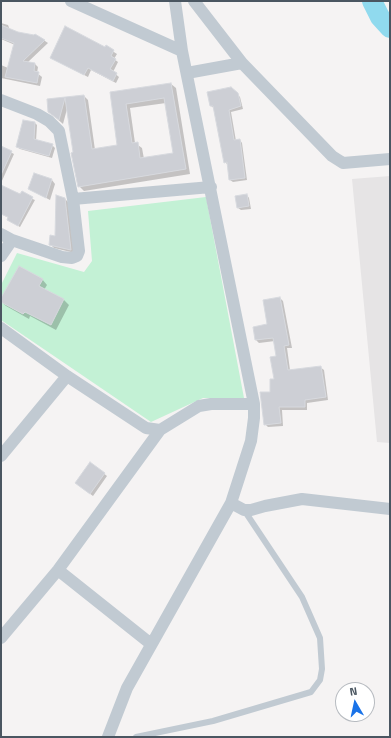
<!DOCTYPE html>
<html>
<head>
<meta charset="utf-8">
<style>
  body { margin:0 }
  #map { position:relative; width:391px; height:738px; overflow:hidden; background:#f5f3f3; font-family:"Titillium Web",sans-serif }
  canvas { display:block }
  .frame { position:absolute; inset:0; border:2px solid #4a5661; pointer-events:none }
  .north { position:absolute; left:335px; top:682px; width:40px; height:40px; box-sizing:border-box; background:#fff; border:1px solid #b7bbc0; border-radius:50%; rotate:351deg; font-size:11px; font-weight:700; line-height:16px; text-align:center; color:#4a5661 }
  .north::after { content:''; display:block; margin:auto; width:14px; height:18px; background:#1a73e8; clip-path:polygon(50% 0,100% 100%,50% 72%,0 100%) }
</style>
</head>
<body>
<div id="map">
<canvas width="391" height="738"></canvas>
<div class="frame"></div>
<div class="north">N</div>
</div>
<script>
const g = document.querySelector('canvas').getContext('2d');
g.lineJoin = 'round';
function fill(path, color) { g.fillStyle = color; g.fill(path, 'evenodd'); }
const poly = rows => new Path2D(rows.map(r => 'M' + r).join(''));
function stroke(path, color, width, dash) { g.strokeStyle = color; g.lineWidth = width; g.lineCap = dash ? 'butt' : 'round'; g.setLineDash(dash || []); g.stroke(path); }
fill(poly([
  [390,176,390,443,377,442,352,179]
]), '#e6e4e5');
fill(poly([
  [206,197,244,398,203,398,151,422,1,320,1,285,17,253,84,272,92,261,88,211]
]), '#c3f1d5');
fill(poly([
  [1,23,8,25,10,30,35,37,36,35,48,43,28,62,35,64,38,67,37,73,42,77,40,86,1,78,1,65,8,68,15,45,1,39],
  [106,47,117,54,114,59,118,62,113,72,119,77,116,83,91,70,88,77,51,58,105,49],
  [171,84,176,88,190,174,84,191,79,186,67,109,63,124,54,116,48,99,84,96,88,100,95,150,118,146,111,93],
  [166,103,174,154,144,159,142,148,135,143,130,108],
  [231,88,240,97,243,109,231,112,236,141,240,140,242,143,247,180,233,182,230,180,228,165,225,162,214,108,211,106],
  [35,123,37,125,36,141,52,145,55,148,52,158,20,149,17,147],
  [1,147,14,154,1,183],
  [34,174,52,180,55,184,50,200,29,189],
  [1,186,35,200,20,227,11,222,8,220,9,218,1,214],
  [247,195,249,198,251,209,241,210,238,208,236,197],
  [65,199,69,203,75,253,54,248,50,244,56,237],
  [42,279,47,285,44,290,64,300,69,305,56,330,30,316,29,319,6,306,1,301],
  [280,298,283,301,292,348,287,348,290,370,320,367,324,370,328,400,307,403,307,410,282,410,283,426,268,427,265,424,275,380,277,357,275,341,259,343,256,340,268,325],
  [90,463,107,476,93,496,78,485]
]), '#0003');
stroke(poly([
  [372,1,380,17,390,28]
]), '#90daee', 20);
const building = poly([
  [1,25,18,32,34,35,35,34,45,40,23,61,35,63,34,71,39,72,37,83,5,77,14,43,1,38,1,25],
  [65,26,105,47,106,45,114,50,111,56,116,59,110,69,117,73,113,81,88,68,84,75,50,58,65,26],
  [171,83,186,169,78,187,71,153,73,152,65,98,59,120,48,112,47,99,84,95,92,149,117,145,110,92,171,83],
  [164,98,173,153,140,158,138,142,132,143,126,104,164,98],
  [231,87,238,93,241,106,229,110,234,140,240,139,245,178,229,180,227,162,224,163,213,106,210,106,207,92,231,87],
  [23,120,35,122,34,139,53,144,49,156,16,147,23,120],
  [1,146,12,151,1,175,1,146],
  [34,173,52,179,46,198,28,189,34,173],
  [1,185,20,194,22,191,33,197,18,226,7,220,8,217,1,214,1,185],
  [247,194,249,206,237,208,235,196,247,194],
  [56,195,65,198,71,250,49,245,50,235,55,236,56,195],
  [19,266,43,279,39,286,64,299,51,325,25,312,23,314,1,302,1,298,19,266],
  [280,297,289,345,284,346,288,370,321,366,326,397,305,400,305,407,279,407,281,423,264,425,260,392,270,392,270,379,274,379,270,357,276,356,273,338,255,340,253,327,267,324,263,300,280,297],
  [90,462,105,473,90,494,75,483,90,462]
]);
fill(building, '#cdcfd5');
stroke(building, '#d7d9de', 1);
stroke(poly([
  [136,737,213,721,311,692,320,680,322,669,320,638,302,597,244,510]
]), '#c1cad2', 6);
stroke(poly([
  [71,1,182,51,175,1],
  [194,1,242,63,332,156,343,163,390,159],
  [187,73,242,63],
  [1,100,37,114,49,121,59,131,73,199,211,187],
  [1,234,12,240,62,257,72,258,77,256,79,251,73,199],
  [1,256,12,240],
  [1,328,67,376,146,428,160,430,199,406,211,404,254,404],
  [1,456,67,376],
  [231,503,244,510,251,510,265,506,302,499,390,509],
  [58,570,151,644],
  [1,638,58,570,160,430],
  [108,737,127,688,231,503,251,441,254,418,254,404,182,51]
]), '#c1cad2', 12);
</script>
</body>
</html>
